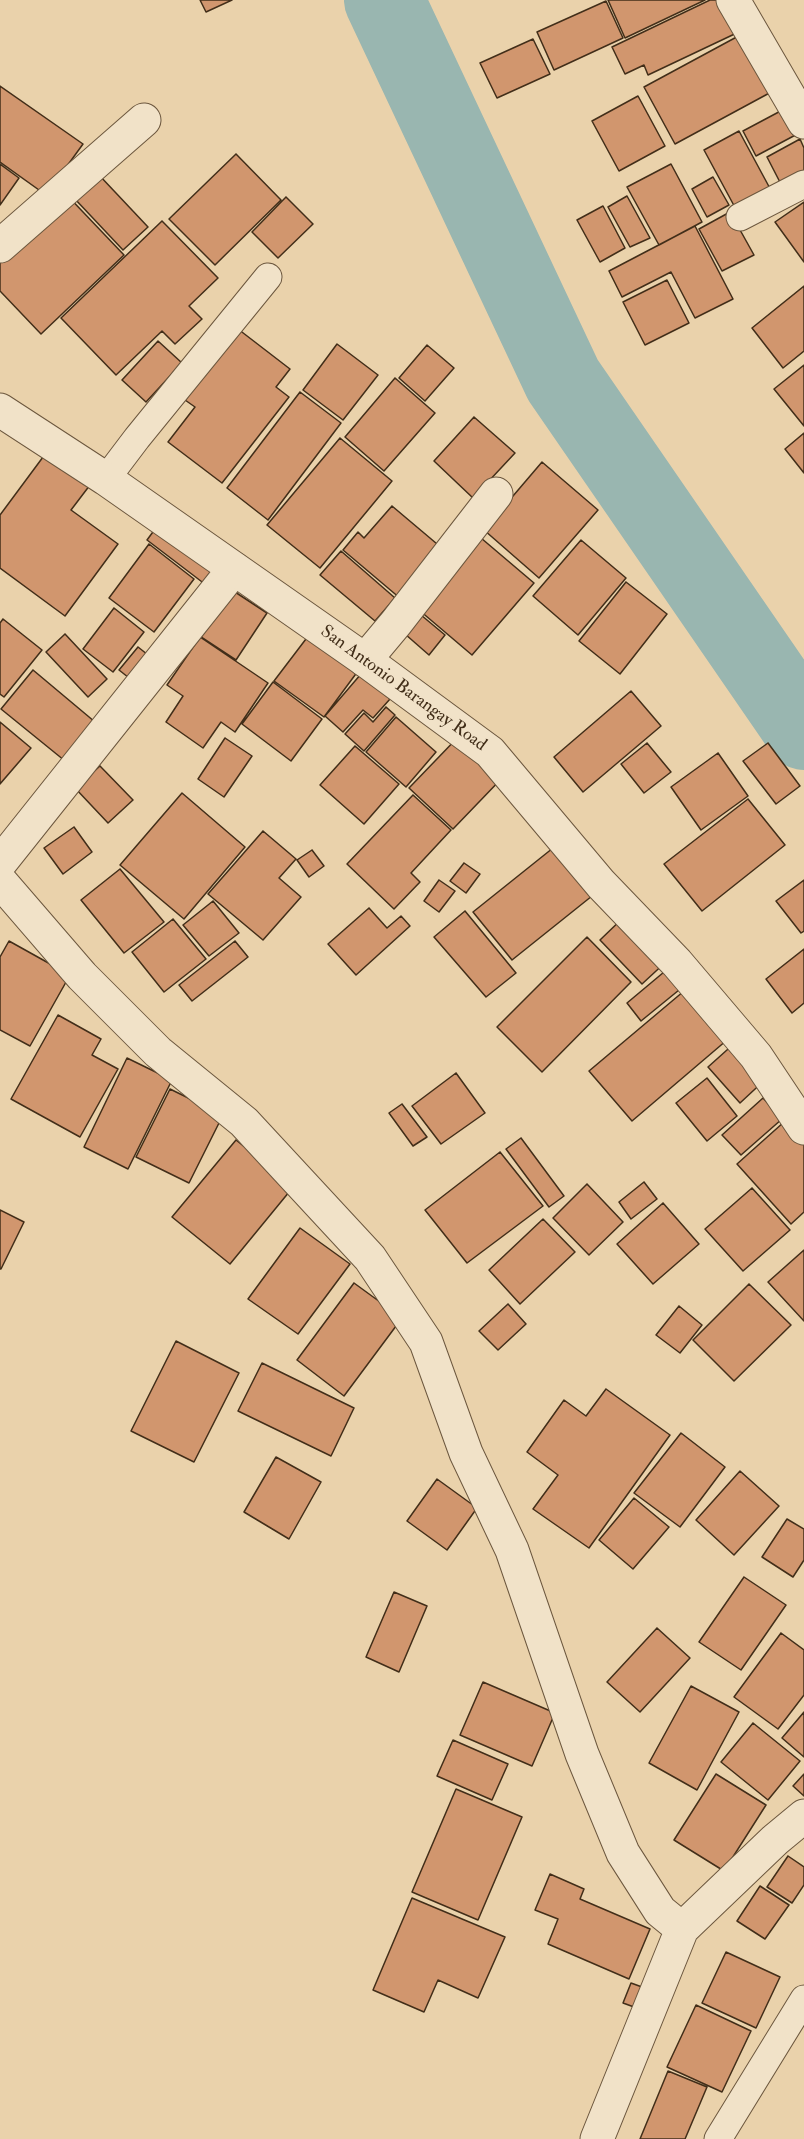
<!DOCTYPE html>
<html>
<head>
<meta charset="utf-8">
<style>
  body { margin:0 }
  canvas { display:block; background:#ead2ab }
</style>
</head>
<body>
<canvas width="804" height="2139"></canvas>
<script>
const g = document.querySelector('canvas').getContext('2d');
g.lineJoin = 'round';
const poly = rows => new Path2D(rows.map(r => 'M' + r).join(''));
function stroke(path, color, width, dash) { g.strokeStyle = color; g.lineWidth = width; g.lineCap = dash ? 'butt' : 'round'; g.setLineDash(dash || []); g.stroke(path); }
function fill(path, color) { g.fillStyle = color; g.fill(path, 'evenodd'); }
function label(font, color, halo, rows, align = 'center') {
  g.font = font + ' "IM FELL Double Pica",serif'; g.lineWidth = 6; g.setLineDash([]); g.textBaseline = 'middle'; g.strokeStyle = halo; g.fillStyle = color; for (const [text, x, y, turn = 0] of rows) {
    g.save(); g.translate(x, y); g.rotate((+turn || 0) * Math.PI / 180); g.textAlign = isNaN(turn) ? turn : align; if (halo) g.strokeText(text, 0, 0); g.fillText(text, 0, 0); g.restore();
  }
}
stroke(poly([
  [384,0,563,380,804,730]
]), '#99b6b0', 80);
const building = poly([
  [200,0,232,0,206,12,200,0],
  [608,0,705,0,625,38,608,0],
  [710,0,727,0,743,30,648,75,644,65,625,74,612,47,710,0],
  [606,1,623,38,554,70,537,32,606,1],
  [744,33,775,90,675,144,644,87,744,33],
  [533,39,550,74,497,98,480,63,533,39],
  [0,86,83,144,46,195,0,162,0,86],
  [638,96,665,146,619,171,592,121,638,96],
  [790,106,803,131,756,156,743,131,790,106],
  [739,131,773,194,738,213,704,150,739,131],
  [800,139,804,148,804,179,784,190,767,157,800,139],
  [236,154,281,200,215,265,169,219,236,154],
  [0,164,19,178,0,205,0,164],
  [671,164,702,222,659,245,627,187,671,164],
  [99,175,148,227,123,250,74,198,99,175],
  [713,177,729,205,707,217,692,189,713,177],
  [63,191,124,255,41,334,0,291,0,251,63,191],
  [627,196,650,238,630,247,608,207,627,196],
  [286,197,313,224,278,258,252,232,286,197],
  [804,202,804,262,775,222,804,202],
  [603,206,625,248,600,262,577,220,603,206],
  [730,212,754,255,722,271,699,229,730,212],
  [162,221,218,278,189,306,202,319,175,344,162,331,116,375,61,318,162,221],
  [695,226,733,299,695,318,671,272,622,297,609,271,695,226],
  [667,280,689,323,645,345,623,302,667,280],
  [804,286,804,351,783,368,752,328,804,286],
  [238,329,290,369,276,387,289,397,222,483,168,442,195,407,185,400,238,329],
  [158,341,182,363,146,402,122,380,158,341],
  [337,344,378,375,343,420,303,390,337,344],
  [427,345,454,368,425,401,399,378,427,345],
  [804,365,804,426,774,389,804,365],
  [395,378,435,413,384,471,345,437,395,378],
  [300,392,341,423,268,520,227,488,300,392],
  [474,417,515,453,473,498,434,461,474,417],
  [804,433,804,473,785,449,804,433],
  [340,438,392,481,320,568,267,525,340,438],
  [46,453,90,485,71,510,118,544,65,616,0,568,0,515,46,453],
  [542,462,598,510,539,578,484,530,542,462],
  [392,506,443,549,401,599,343,550,358,532,364,538,392,506],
  [161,521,225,569,210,588,147,540,161,521],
  [481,538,534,583,472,655,419,610,481,538],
  [581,540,626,578,578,635,533,596,581,540],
  [149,544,194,579,154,632,109,598,149,544],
  [341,551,395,598,375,621,320,575,341,551],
  [626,582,667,614,620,674,579,641,626,582],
  [232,590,267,613,236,660,201,637,232,590],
  [114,608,144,632,113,672,83,649,114,608],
  [421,615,445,635,429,655,405,634,421,615],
  [3,619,42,650,4,697,0,694,0,623,3,619],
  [65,634,107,679,88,697,46,652,65,634],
  [309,635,358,671,324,717,274,681,309,635],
  [200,637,268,683,235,732,221,722,203,748,166,722,183,696,167,685,200,637],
  [138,647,157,662,138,685,119,670,138,647],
  [33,670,101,727,70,765,1,709,33,670],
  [361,674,390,699,373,718,363,710,343,732,325,716,361,674],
  [273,682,322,719,291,761,242,724,273,682],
  [631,691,661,726,583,792,554,757,631,691],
  [386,707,395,715,364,751,345,734,364,713,373,722,386,707],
  [396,717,436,752,406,787,366,752,396,717],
  [0,722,31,748,0,784,0,722],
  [461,734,504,776,453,829,409,788,461,734],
  [225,738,252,756,224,797,198,779,225,738],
  [647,743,671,772,644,793,621,764,647,743],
  [768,743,800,786,776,804,743,761,768,743],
  [355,746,399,784,364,824,320,785,355,746],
  [718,753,748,796,701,830,671,787,718,753],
  [100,766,133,800,108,823,75,788,100,766],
  [182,793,245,847,184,919,120,865,182,793],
  [413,795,451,830,411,873,420,882,394,909,347,864,413,795],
  [748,799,785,845,702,911,664,864,748,799],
  [74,827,92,852,63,874,44,848,74,827],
  [263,831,296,859,279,878,301,897,263,940,208,894,263,831],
  [553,848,592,896,512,960,473,912,553,848],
  [312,850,324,866,309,877,297,860,312,850],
  [464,863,480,874,466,893,450,881,464,863],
  [120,869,164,922,124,953,81,900,120,869],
  [439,880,455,891,439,912,424,901,439,880],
  [804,880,804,931,801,933,776,901,804,880],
  [213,901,239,933,209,956,183,925,213,901],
  [369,908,387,928,401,916,410,926,356,975,328,944,369,908],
  [465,911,516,973,486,997,434,937,465,911],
  [627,914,669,959,642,984,600,940,627,914],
  [173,919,206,959,164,992,132,952,173,919],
  [587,937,631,982,542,1072,497,1027,587,937],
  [9,941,70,975,30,1046,0,1030,0,957,9,941],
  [235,941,248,957,192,1001,179,985,235,941],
  [804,949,804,1003,792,1013,766,979,804,949],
  [664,972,679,990,641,1021,627,1003,664,972],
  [684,991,727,1040,632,1121,589,1071,684,991],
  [58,1015,101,1039,92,1055,118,1069,80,1137,11,1099,58,1015],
  [737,1041,768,1077,740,1103,708,1067,737,1041],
  [127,1058,172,1080,128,1169,84,1147,127,1058],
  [456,1073,485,1113,441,1144,412,1106,456,1073],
  [707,1078,737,1116,707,1141,676,1103,707,1078],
  [170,1089,223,1115,189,1183,136,1157,170,1089],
  [763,1098,782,1119,741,1155,722,1135,763,1098],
  [402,1104,427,1137,413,1146,389,1113,402,1104],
  [784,1122,804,1143,804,1212,791,1224,737,1164,784,1122],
  [521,1138,564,1196,549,1207,506,1149,521,1138],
  [236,1140,294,1186,230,1264,172,1217,236,1140],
  [500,1152,543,1206,467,1263,425,1210,500,1152],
  [644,1182,657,1199,631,1219,619,1202,644,1182],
  [587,1184,623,1222,589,1255,553,1218,587,1184],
  [752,1188,790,1230,743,1271,705,1229,752,1188],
  [663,1203,699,1244,653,1284,617,1244,663,1203],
  [0,1210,24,1222,1,1269,0,1269,0,1210],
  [543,1219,575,1252,520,1304,489,1270,543,1219],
  [300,1228,350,1264,298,1334,248,1299,300,1228],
  [804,1250,804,1321,768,1282,804,1250],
  [354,1283,402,1318,344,1396,297,1360,354,1283],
  [749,1284,791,1325,734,1381,693,1340,749,1284],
  [508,1304,526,1324,498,1350,479,1331,508,1304],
  [679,1306,702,1325,680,1353,656,1335,679,1306],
  [176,1341,239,1373,194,1462,131,1431,176,1341],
  [262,1363,354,1408,331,1456,238,1411,262,1363],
  [606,1389,670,1435,589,1548,533,1509,558,1475,527,1452,564,1400,586,1416,606,1389],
  [681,1433,725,1467,680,1527,634,1493,681,1433],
  [276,1457,321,1482,289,1539,244,1512,276,1457],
  [740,1471,779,1506,734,1555,696,1520,740,1471],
  [437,1479,477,1508,447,1550,407,1521,437,1479],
  [634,1498,669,1527,633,1569,599,1540,634,1498],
  [787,1519,804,1529,804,1560,793,1577,762,1557,787,1519],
  [744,1577,786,1605,741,1670,699,1642,744,1577],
  [394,1592,427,1606,399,1672,366,1657,394,1592],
  [657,1628,690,1658,640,1712,607,1682,657,1628],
  [781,1633,804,1650,804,1695,778,1729,734,1697,781,1633],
  [483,1682,555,1713,532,1766,460,1735,483,1682],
  [691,1686,739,1712,697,1790,649,1763,691,1686],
  [804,1712,804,1757,782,1738,804,1712],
  [753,1723,800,1761,768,1800,721,1762,753,1723],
  [453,1740,508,1764,492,1800,437,1776,453,1740],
  [716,1774,766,1805,724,1871,674,1840,716,1774],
  [804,1774,804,1796,793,1786,804,1774],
  [456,1789,522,1817,478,1920,412,1892,456,1789],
  [788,1856,804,1867,804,1885,792,1903,767,1887,788,1856],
  [550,1874,584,1889,580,1899,650,1929,629,1979,548,1944,558,1919,535,1910,550,1874],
  [760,1886,789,1905,765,1939,737,1921,760,1886],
  [412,1898,505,1937,478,1998,438,1980,424,2012,373,1990,412,1898],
  [726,1952,780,1977,756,2028,702,2003,726,1952],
  [631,1983,653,1991,645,2011,623,2003,631,1983],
  [696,2005,751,2031,722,2092,667,2067,696,2005],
  [668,2071,707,2087,685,2139,640,2139,668,2071]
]);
fill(building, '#d1966e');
stroke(building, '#422e19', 1.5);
const service = poly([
  [740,217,804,184],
  [106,479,137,438,268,277],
  [718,2139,804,1999]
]);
const minor = poly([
  [733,0,804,122],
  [0,246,144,120],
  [365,660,396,623,496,494],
  [0,863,234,569],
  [0,881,82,976,158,1052,244,1122,370,1258,426,1342,466,1453,512,1550,582,1754,623,1853,660,1911,682,1929,597,2139],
  [682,1929,775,1840,804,1816]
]);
const tertiary = poly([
  [0,410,106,479,365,660,490,752,601,884,677,963,756,1056,804,1128]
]);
stroke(service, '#6c573e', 29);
stroke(minor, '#6c573e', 35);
stroke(tertiary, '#6c573e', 35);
stroke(service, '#f1e2c8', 27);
stroke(minor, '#f1e2c8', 33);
stroke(tertiary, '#f1e2c8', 33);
label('18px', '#422e19', '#f1e2c8', [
  ["San Antonio Barangay Road",403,689,36]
]);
</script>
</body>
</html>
